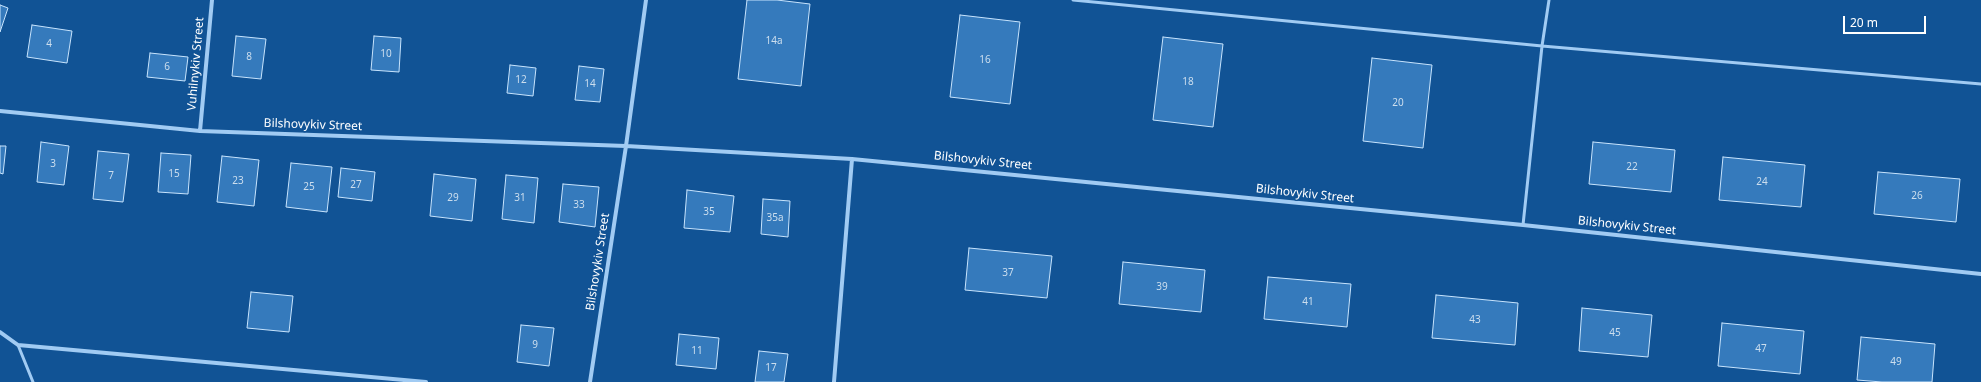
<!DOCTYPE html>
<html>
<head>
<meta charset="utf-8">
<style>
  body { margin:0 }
  #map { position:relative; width:1981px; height:382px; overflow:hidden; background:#115395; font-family:"Noto Sans",sans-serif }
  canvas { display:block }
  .scale { position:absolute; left:1843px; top:16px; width:83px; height:18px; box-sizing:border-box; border:2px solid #fff; border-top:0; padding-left:5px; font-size:12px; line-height:14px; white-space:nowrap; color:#fff; -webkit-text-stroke:3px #115395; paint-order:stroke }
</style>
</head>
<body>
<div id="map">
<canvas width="1981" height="382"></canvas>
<div class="scale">20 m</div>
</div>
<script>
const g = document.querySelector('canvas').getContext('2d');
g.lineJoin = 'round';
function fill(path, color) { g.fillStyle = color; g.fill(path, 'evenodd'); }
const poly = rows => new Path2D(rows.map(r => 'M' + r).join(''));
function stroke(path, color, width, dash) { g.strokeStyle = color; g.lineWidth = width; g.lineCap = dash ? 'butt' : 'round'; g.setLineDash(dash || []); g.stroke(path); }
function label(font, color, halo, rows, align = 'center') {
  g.font = font + ' "Noto Sans",sans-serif'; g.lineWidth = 3; g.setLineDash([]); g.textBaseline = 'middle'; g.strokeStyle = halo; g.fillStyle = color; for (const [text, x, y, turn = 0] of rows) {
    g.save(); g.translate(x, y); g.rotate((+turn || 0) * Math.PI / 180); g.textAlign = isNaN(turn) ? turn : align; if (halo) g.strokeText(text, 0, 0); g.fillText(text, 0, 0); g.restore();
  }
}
const building = poly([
  [747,0,777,0,810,4,801,86,738,79,747,0],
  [0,5,8,8,0,32,0,5],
  [960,15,1020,22,1010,104,950,97,960,15],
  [32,25,72,31,67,63,27,57,32,25],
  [236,36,266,39,261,79,232,76,236,36],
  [374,36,401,38,399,72,371,70,374,36],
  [1163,37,1223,44,1213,127,1153,120,1163,37],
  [150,53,188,57,185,81,147,77,150,53],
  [1372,58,1432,65,1423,148,1363,141,1372,58],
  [510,65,536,68,533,96,507,93,510,65],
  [579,66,604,69,600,102,575,100,579,66],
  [41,142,69,146,64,185,37,182,41,142],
  [1593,142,1675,150,1671,192,1589,184,1593,142],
  [0,146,6,146,3,174,0,173,0,146],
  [98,151,129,154,123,202,93,199,98,151],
  [161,153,191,155,188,194,158,192,161,153],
  [222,156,259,160,254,206,217,202,222,156],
  [1723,157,1805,165,1801,207,1719,200,1723,157],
  [291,163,332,167,327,212,286,207,291,163],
  [341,168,375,172,372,201,338,197,341,168],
  [1878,172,1960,179,1956,222,1874,214,1878,172],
  [434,174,476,179,472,221,430,216,434,174],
  [506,175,538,178,534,223,502,219,506,175],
  [563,184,599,187,595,227,559,222,563,184],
  [687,190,734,196,730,232,684,228,687,190],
  [763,199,790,201,788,237,761,234,763,199],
  [969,248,1052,256,1047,298,965,290,969,248],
  [1123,262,1205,270,1201,312,1119,304,1123,262],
  [1268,277,1351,284,1347,327,1264,319,1268,277],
  [251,292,293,296,289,332,247,328,251,292],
  [1436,295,1518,303,1515,345,1432,338,1436,295],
  [1582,308,1652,315,1648,357,1579,351,1582,308],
  [1722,323,1804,331,1800,374,1718,366,1722,323],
  [521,325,554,328,549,366,517,362,521,325],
  [679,334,719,338,716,369,676,365,679,334],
  [1861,337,1935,344,1932,382,1882,382,1857,380,1861,337],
  [759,351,788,354,784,382,755,382,759,351]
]);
fill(building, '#357abc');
stroke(building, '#c8e4fd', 1);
stroke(poly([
  [1073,0,1542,46,1981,84],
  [1523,225,1542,46,1549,0],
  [18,345,33,382]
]), '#a1cbf3', 3);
stroke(poly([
  [0,111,200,131,626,146,852,159,1523,225,1981,274],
  [200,131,212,0],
  [0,332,18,345,426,382],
  [590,382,626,146,646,0],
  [834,382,852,159]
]), '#a1cbf3', 4);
label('10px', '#ccdeee', null, [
  ["14а",774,41],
  ["4",49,44],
  ["10",386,54],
  ["8",249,57],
  ["16",985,60],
  ["6",167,67],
  ["12",521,80],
  ["18",1188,82],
  ["14",590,84],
  ["20",1398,103],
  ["3",53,164],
  ["22",1632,167],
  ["15",174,174],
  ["7",111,176],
  ["23",238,181],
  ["24",1762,182],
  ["27",356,185],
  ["25",309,187],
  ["26",1917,196],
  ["29",453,198],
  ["31",520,198],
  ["33",579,205],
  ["35",709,212],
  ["35а",775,218],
  ["37",1008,273],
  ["39",1162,287],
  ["41",1308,302],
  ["43",1475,320],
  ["45",1615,333],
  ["9",535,345],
  ["47",1761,349],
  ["11",697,351],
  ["49",1896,362],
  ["17",771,368]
]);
label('12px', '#fff', '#115395', [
  ["Vuhilnykiv Street",196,64,-85],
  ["Bilshovykiv Street",313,125,2],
  ["Bilshovykiv Street",983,161,6],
  ["Bilshovykiv Street",1305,194,6],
  ["Bilshovykiv Street",1627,226,6],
  ["Bilshovykiv Street",598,262,-81]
]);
</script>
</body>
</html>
